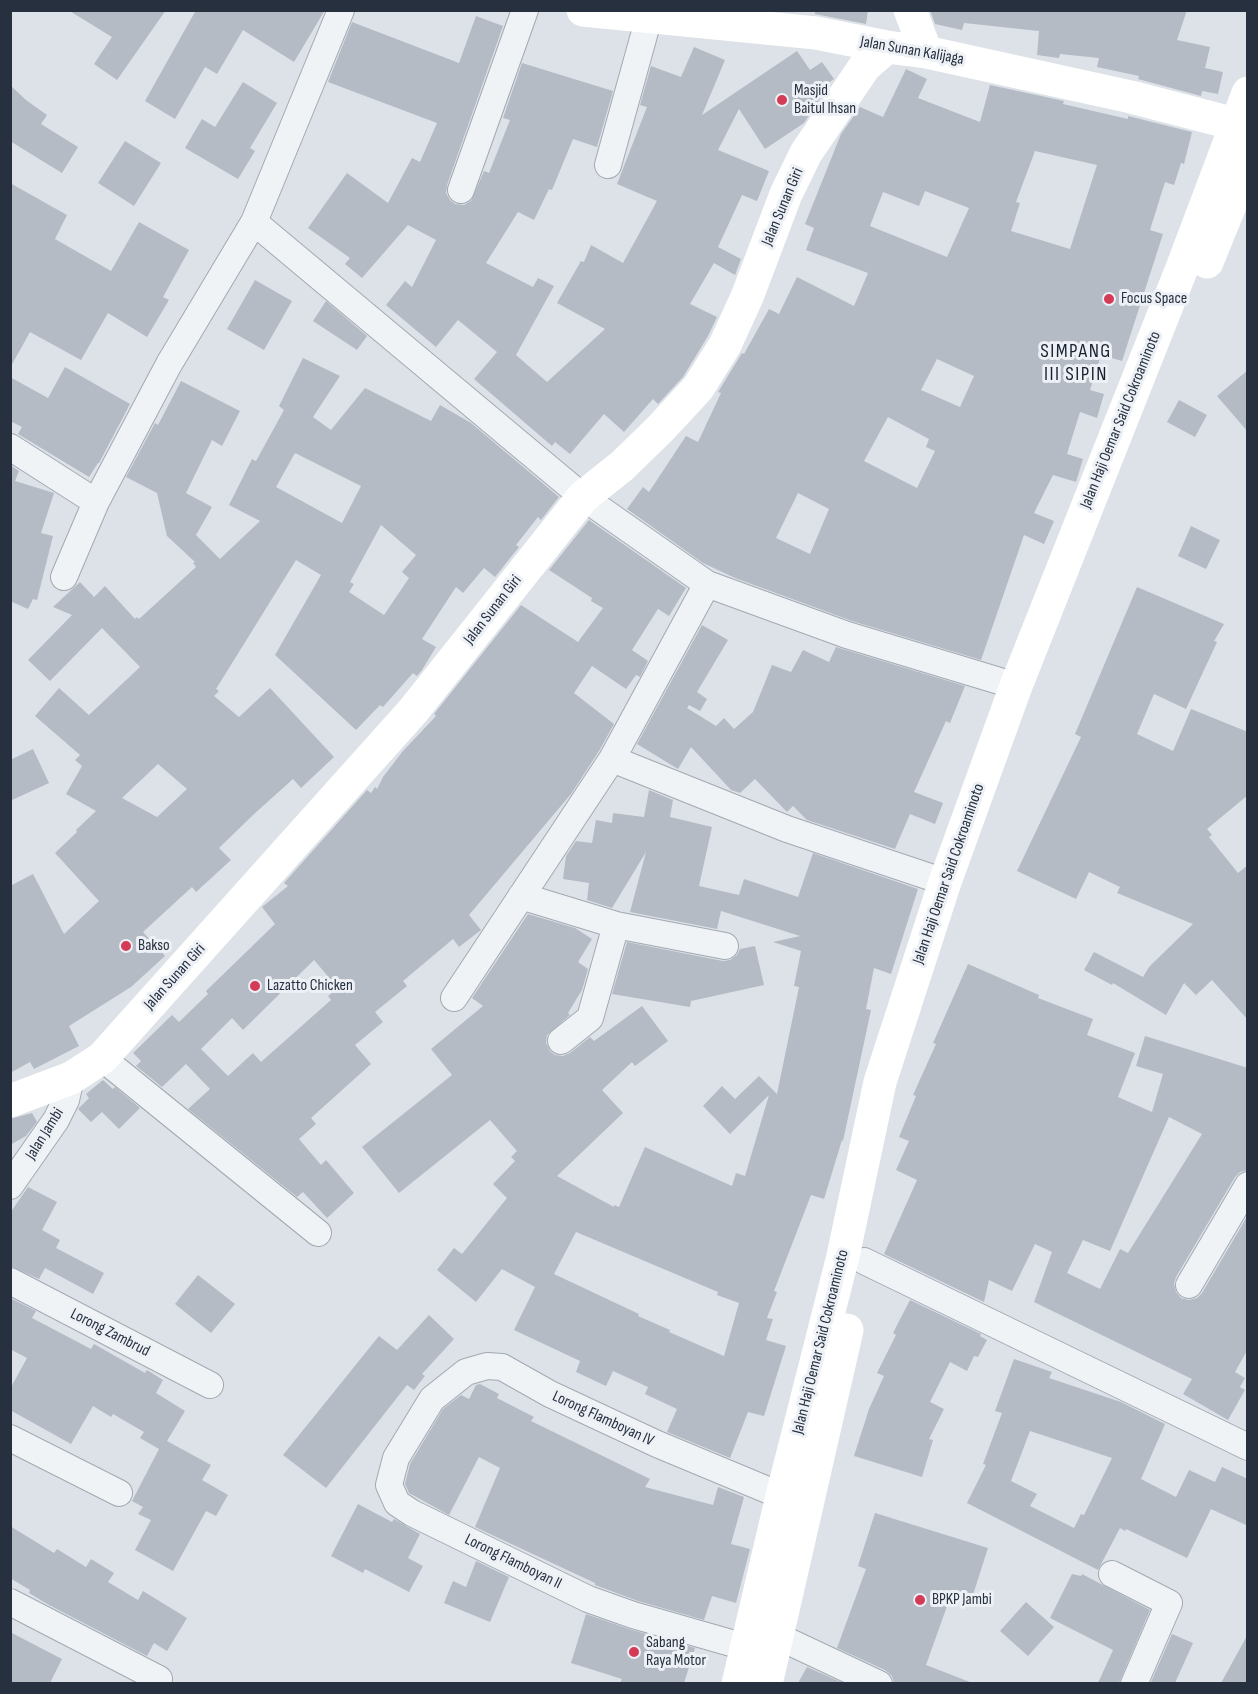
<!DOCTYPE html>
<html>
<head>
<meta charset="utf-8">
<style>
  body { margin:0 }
  #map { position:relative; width:1258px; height:1694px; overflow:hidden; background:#dde2e8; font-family:"Sofia Sans Condensed",sans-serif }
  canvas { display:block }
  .frame { position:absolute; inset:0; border:12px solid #26303f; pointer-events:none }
</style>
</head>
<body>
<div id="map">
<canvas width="1258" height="1694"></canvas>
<div class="frame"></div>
</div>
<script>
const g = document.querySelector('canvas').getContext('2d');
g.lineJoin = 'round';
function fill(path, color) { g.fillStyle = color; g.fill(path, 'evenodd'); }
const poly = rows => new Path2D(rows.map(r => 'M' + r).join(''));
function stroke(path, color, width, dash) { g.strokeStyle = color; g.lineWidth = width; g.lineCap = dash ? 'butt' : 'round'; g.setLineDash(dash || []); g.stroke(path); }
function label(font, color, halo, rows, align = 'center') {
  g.font = font + ' "Sofia Sans Condensed",sans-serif'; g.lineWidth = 6; g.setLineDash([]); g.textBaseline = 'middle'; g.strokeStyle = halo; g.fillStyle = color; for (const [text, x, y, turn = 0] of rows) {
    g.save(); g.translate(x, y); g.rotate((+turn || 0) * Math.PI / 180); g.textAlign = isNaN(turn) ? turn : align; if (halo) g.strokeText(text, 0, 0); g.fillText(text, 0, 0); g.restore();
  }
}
fill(poly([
  [68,10,166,10,117,80,94,64,112,37],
  [196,10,325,10,294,62,243,30,217,74,205,67,175,119,145,101],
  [815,10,868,10,866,24,815,14],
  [930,10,1065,10,1084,12,1084,10,1187,10,1177,40,1210,47,1205,68,1223,72,1218,94,1202,91,1201,96,1138,79,1139,76,1097,67,1099,58,1060,54,1059,58,1037,55,1039,31,964,23,962,30,935,24],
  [476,16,503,26,447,185,446,193,450,200,455,204,464,205,471,201,484,171,489,173,510,120,503,118,522,63,613,91,597,147,573,139,552,190,549,189,534,220,518,212,486,263,533,287,538,278,554,286,516,355,547,382,605,329,557,303,581,261,584,262,591,245,623,263,657,201,617,184,647,107,640,105,651,66,681,77,694,47,725,60,702,115,797,51,810,70,822,62,834,79,818,91,824,93,804,123,765,149,739,109,718,150,769,171,757,201,742,195,718,247,741,259,735,275,714,263,690,304,717,317,708,336,683,377,658,404,653,399,624,432,604,414,570,454,555,442,552,446,474,379,497,352,458,320,436,347,386,305,405,281,412,287,436,240,408,225,362,278,345,264,350,258,308,228,347,173,388,203,412,158,420,162,437,123,328,82,352,22,459,63],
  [906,69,927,79,918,98,980,122,990,85,1064,101,1063,104,1128,119,1128,116,1192,132,1184,164,1181,163,1174,185,1165,182,1150,230,1163,234,1122,361,1101,355,1090,390,1104,394,1097,418,1080,412,1067,454,1083,459,1076,482,1053,475,1034,513,1054,521,1044,544,1024,535,981,660,852,621,735,578,703,563,627,509,643,487,649,492,686,436,698,442,721,393,718,392,742,353,744,354,769,309,779,314,797,277,854,306,868,273,806,250,814,228,805,224,841,134,860,107,883,117],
  [1035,151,1097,165,1070,249,1011,231,1020,203,1016,202],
  [925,191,969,208,947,257,870,226,883,192,919,206],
  [937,359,974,376,960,407,921,390],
  [888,417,929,439,926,447,935,451,917,488,864,461],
  [798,493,829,509,810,554,776,538],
  [243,82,277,103,250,148,255,151,238,179,185,148,202,119,215,127],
  [10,85,26,100,47,115,41,124,78,147,62,173,10,141],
  [125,141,161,163,134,206,98,183],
  [10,183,67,215,55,239,111,271,139,222,189,250,163,297,169,300,147,337,108,313,81,360,30,332,10,368],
  [255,280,292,301,264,350,227,329],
  [326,301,367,336,357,350,313,321],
  [303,358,340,376,313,417,331,430,365,388,431,421,440,405,471,423,559,497,541,520,538,517,516,545,519,547,495,577,484,568,463,593,456,587,422,639,436,647,422,670,417,676,413,673,383,707,380,705,356,730,275,655,321,575,296,560,216,689,219,691,214,696,239,717,270,688,334,757,301,788,293,779,253,815,219,848,231,860,196,892,192,887,143,932,165,956,131,987,69,1026,79,1046,34,1069,30,1062,10,1073,10,886,33,874,64,934,99,901,55,853,77,832,76,830,96,811,66,794,82,766,75,760,80,755,35,716,59,688,89,715,140,667,102,628,50,681,28,660,72,615,53,607,80,582,94,597,105,586,135,619,137,617,139,619,196,567,193,563,195,562,167,536,157,493,126,477,155,423,158,425,181,381,240,411,222,446,212,440,186,493,212,507,196,535,220,559,260,521,229,505,252,459,256,461,284,410,279,406],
  [295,453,361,486,342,523,276,487],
  [381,525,416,555,402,572,409,578,384,615,349,592,354,584,350,582],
  [158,764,187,789,157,817,122,798],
  [65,367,130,404,99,463,98,463,89,477,18,434,22,427,10,421,10,377,48,398],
  [1248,370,1248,432,1217,396],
  [1179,400,1207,415,1195,437,1167,422],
  [10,465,19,471,15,481,54,493,41,533,53,536,37,600,33,599,28,609,10,601],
  [589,520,686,588,669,616,658,609,632,650,648,661,640,677,636,675,626,689,592,666,574,693,614,724,599,751,571,794,469,915,481,930,459,947,453,939,403,981,407,986,375,1012,383,1022,355,1045,371,1064,311,1118,316,1124,299,1139,321,1165,326,1160,354,1193,327,1218,303,1192,297,1197,188,1109,210,1089,186,1064,162,1087,136,1066,141,1061,133,1053,172,1015,179,1022,208,994,206,991,275,924,262,907,288,886,284,883,367,790,371,793,375,787,377,789,383,777,403,751,436,716,434,714,521,605,578,642,603,608,591,601,592,598,549,570],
  [314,960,338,988,328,996,331,1000,261,1062,253,1053,228,1076,201,1049,232,1018,243,1030],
  [1191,526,1220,540,1206,569,1178,556],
  [1137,587,1224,624,1214,641,1217,642,1186,709,1154,694,1137,734,1173,751,1191,709,1248,732,1248,795,1207,829,1212,835,1209,837,1238,873,1248,865,1248,1020,1212,980,1196,995,1184,983,1166,1015,1113,983,1112,985,1084,970,1094,952,1143,977,1149,967,1193,924,1117,893,1120,887,1089,872,1076,899,1017,871,1081,737,1075,734],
  [702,625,728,640,697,692,707,699,700,711,689,705,687,708,716,726,724,718,734,729,753,712,772,665,791,672,803,650,829,662,836,647,965,686,950,723,946,721,914,792,943,803,935,824,910,814,895,849,807,820,793,806,787,812,755,779,740,793,731,790,691,747,678,769,637,744],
  [33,749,49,783,10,801,10,760],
  [649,790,673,800,670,817,712,827,699,886,739,895,744,879,798,897,813,853,918,889,891,974,874,968,866,1009,871,1010,843,1141,842,1140,824,1199,811,1195,774,1291,777,1292,767,1318,773,1319,766,1340,786,1346,764,1416,748,1412,730,1458,667,1432,677,1409,645,1394,648,1387,613,1371,606,1386,576,1372,580,1361,514,1330,535,1287,502,1269,476,1302,437,1270,454,1248,462,1254,507,1198,493,1184,515,1161,511,1157,517,1151,490,1120,399,1193,362,1147,452,1075,431,1049,483,1006,472,998,528,914,575,928,592,939,578,962,588,969,582,990,568,1013,570,1015,547,1035,546,1043,550,1051,555,1055,563,1056,570,1053,590,1037,594,1041,642,1006,668,1041,635,1066,632,1062,602,1090,623,1113,557,1176,614,1207,614,1205,619,1207,645,1147,732,1186,736,1173,745,1176,769,1095,730,1134,703,1106,722,1086,735,1099,759,1076,777,1094,799,987,794,986,801,951,773,942,800,936,721,911,717,929,630,912,646,852,612,908,587,900,589,883,563,879,566,856,576,841,592,843,596,820,612,823,613,813,644,817],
  [576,1232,718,1292,717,1295,739,1303,724,1356,669,1332,670,1330,638,1316,639,1314,554,1274],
  [627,942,723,961,730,960,737,955,740,949,755,946,764,985,691,1001,690,1007,612,994],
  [968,964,1039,995,1038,998,1093,1019,1087,1035,1135,1053,1118,1097,1152,1112,1163,1074,1136,1066,1145,1036,1248,1068,1248,1170,1240,1172,1235,1177,1176,1277,1174,1284,1176,1292,1181,1298,1189,1300,1197,1298,1202,1293,1248,1215,1248,1349,1235,1372,1245,1378,1240,1387,1245,1390,1228,1420,1183,1394,1192,1379,1034,1302,1052,1252,1035,1244,1012,1291,989,1280,984,1302,884,1254,917,1180,896,1170,909,1141,899,1137,916,1096,913,1095,936,1044,933,1043],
  [1169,1117,1202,1134,1128,1253,1120,1249,1100,1289,1067,1273,1083,1240,1110,1251],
  [103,1080,113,1089,115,1087,140,1108,119,1129,102,1112,91,1122,78,1109,89,1098,86,1094],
  [32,1113,37,1122,26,1136,10,1145,10,1119],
  [28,1187,57,1202,42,1230,60,1240,56,1248,104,1273,93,1294,45,1268,39,1279,10,1266,10,1213],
  [198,1275,235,1304,211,1333,175,1304],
  [10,1298,36,1311,32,1318,91,1349,94,1344,145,1373,147,1370,163,1380,156,1393,185,1411,167,1441,211,1465,202,1480,228,1495,216,1516,206,1511,173,1571,135,1550,151,1520,138,1514,143,1507,132,1501,159,1449,140,1438,144,1432,113,1414,111,1417,93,1406,71,1444,10,1410,10,1389,27,1358,10,1349],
  [910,1300,981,1334,980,1336,987,1340,978,1357,974,1356,967,1371,950,1362,930,1402,944,1409,929,1439,933,1440,922,1477,854,1456,869,1409,884,1376,877,1373,896,1335,893,1333],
  [429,1315,454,1339,422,1374,425,1376,414,1390,407,1385,326,1488,283,1455,379,1336,397,1350],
  [1014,1359,1052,1372,1049,1378,1121,1402,1165,1424,1141,1479,1176,1497,1189,1470,1215,1482,1222,1467,1248,1479,1248,1526,1211,1509,1187,1558,1126,1529,1125,1531,1120,1528,1098,1570,967,1503,986,1465,983,1464,1002,1413,995,1411],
  [1030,1431,1112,1458,1084,1515,1081,1514,1074,1528,1030,1506,1037,1494,1011,1481],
  [480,1384,499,1394,497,1398,534,1417,531,1421,650,1479,645,1487,713,1505,718,1487,744,1497,731,1544,750,1549,736,1603,712,1596,704,1620,638,1601,595,1585,595,1583,475,1527,500,1468,479,1457,449,1515,409,1493,405,1484,410,1464,443,1409,461,1395,469,1399,476,1385],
  [358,1504,392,1522,394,1519,420,1534,408,1558,423,1566,409,1592,365,1569,363,1573,331,1556],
  [875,1513,988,1548,971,1601,951,1595,926,1665,970,1682,970,1683,894,1683,892,1676,885,1670,837,1648,866,1569,858,1566],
  [10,1526,54,1553,57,1549,86,1567,91,1559,114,1573,108,1582,138,1600,143,1591,187,1618,167,1651,154,1643,147,1656,49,1605,29,1593,30,1590,10,1578],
  [476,1561,509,1577,490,1622,444,1603,453,1581,466,1587],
  [1072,1574,1081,1576,1082,1574,1150,1610,1119,1683,1098,1683,1113,1650,1050,1618],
  [1026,1602,1054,1627,1028,1656,1000,1631],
  [586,1614,629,1629,695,1648,684,1683,620,1683,622,1679,571,1663],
  [10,1632,62,1659,50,1683,10,1683],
  [1172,1634,1193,1643,1175,1683,1155,1683,1151,1682],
  [1248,1634,1248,1683,1221,1683],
  [807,1667,843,1683,798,1683]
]), '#b4bbc5');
const street = poly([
  [608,165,649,17],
  [461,190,525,10],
  [254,222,583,497,707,584,847,635,1016,686],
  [10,447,96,502],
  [64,577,96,502,169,364,254,222,341,10],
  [612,759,787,829,945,882],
  [521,896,616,925,725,946],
  [454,998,612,759,707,584],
  [561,1041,590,1018,616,925],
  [102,1058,318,1233],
  [10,1186,56,1120,66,1100,71,1078],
  [864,1261,1248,1447],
  [10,1281,210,1385],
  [1189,1285,1248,1185],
  [10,1438,119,1493],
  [1112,1574,1169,1603,1134,1684],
  [10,1602,159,1679],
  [777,1636,879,1684],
  [745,1647,633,1615,588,1599,412,1513,397,1503,389,1485,396,1458,432,1399,466,1372,487,1366,502,1367,550,1394,657,1444,782,1496]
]);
stroke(street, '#a2a9b2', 28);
stroke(street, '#f0f3f6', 26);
stroke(poly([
  [583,10,816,33,887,47,926,52,1131,97,1235,124],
  [910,10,926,52],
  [1207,262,1248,161],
  [10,1101,71,1078,102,1058,413,711,583,497,622,466,661,428,698,388,725,345,747,297,786,194,806,153,865,66,887,47],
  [738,1684,782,1496,843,1256,880,1082,945,882,1016,686,1182,268,1248,93],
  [766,1684,847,1330]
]), '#fff', 33);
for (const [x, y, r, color] of [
  [782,100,6,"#d43b57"],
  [1109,299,6,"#d43b57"],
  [126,946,6,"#d43b57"],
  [255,986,6,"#d43b57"],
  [920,1600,6,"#d43b57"],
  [634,1652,6,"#d43b57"]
]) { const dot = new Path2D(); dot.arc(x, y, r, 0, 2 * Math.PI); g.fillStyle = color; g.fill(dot); stroke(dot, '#edf1f6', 2); }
label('16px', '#26303f', '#edf1f6', [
  ["Jalan Sunan Kalijaga",912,51,10],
  ["Jalan Sunan Giri",783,207,-67],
  ["Jalan Haji Oemar Said Cokroaminoto",1121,420,-68],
  ["Jalan Sunan Giri",493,610,-52],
  ["Jalan Haji Oemar Said Cokroaminoto",949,874,-71],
  ["Jalan Sunan Giri",175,977,-48],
  ["Jalan Jambi",45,1134,-58],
  ["Lorong Zambrud",110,1333,27],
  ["Jalan Haji Oemar Said Cokroaminoto",821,1342,-76],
  ["Lorong Flamboyan IV",603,1419,25],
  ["Lorong Flamboyan II",513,1562,26]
]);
label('16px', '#26303f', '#edf1f6', [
  ["Masjid",794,91],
  ["Baitul Ihsan",794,109],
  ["Focus Space",1121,299],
  ["Bakso",138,946],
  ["Lazatto Chicken",267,986],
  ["BPKP Jambi",932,1600],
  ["Sabang",646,1643],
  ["Raya Motor",646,1661]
], 'left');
g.letterSpacing = '1.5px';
label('20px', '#182130', '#edf1f6', [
  ["SIMPANG",1076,352],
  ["III SIPIN",1076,375]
]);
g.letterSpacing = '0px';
</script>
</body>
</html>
